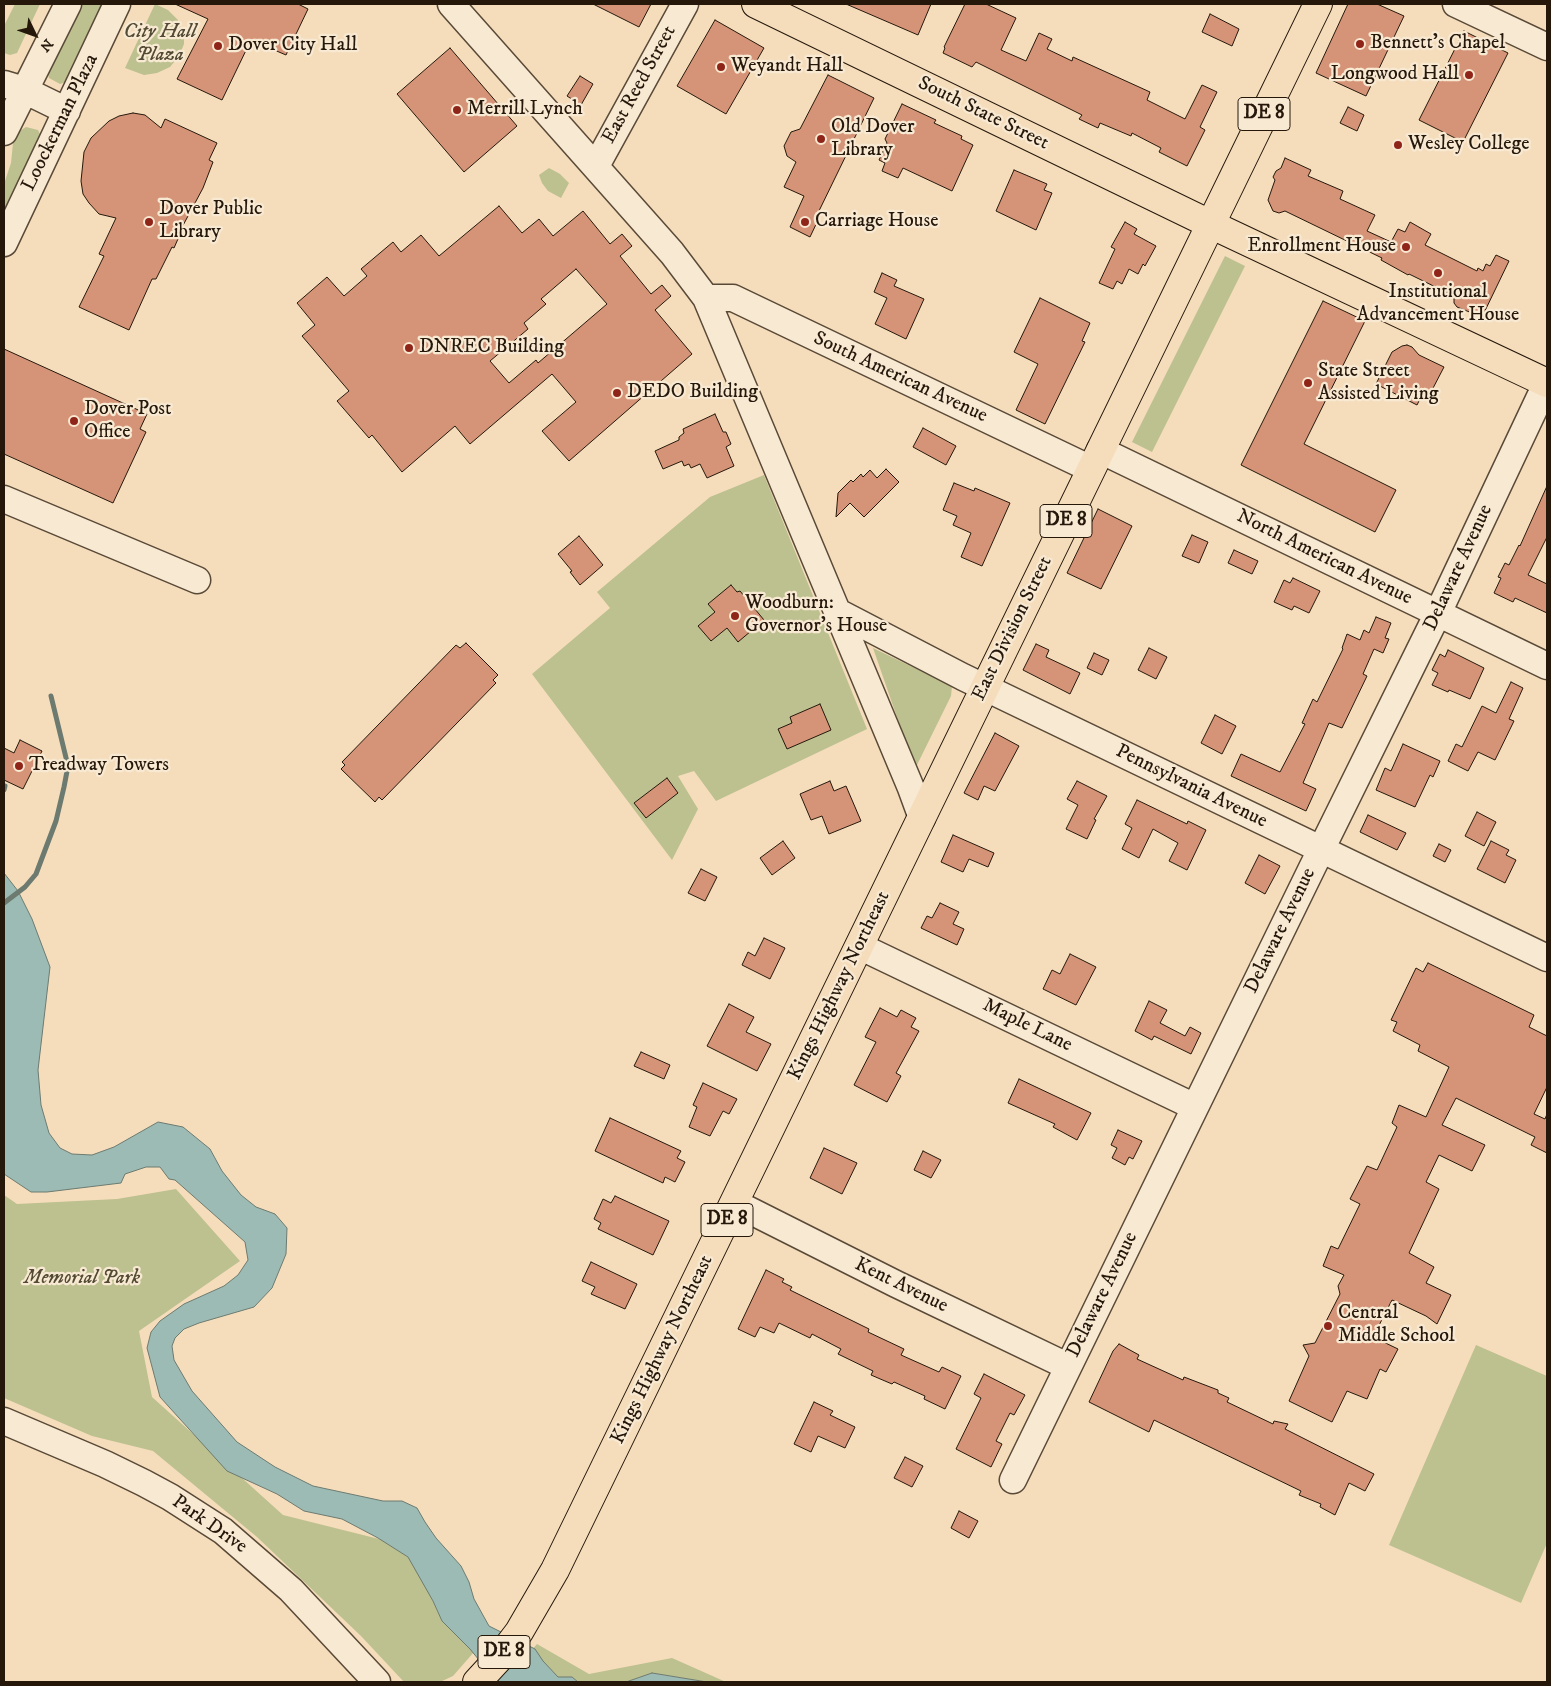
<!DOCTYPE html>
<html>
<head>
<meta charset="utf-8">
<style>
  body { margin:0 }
  #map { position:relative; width:1551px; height:1686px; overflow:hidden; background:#f5ddbc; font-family:"IM FELL DW Pica",serif }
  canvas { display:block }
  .frame { position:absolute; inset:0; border:5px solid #25180b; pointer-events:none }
  .north { position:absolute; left:10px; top:10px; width:50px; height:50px; -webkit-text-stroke:4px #f8e9d3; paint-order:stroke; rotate:132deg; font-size:14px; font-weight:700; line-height:20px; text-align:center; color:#25180b }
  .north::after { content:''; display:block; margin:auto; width:18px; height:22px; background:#25180b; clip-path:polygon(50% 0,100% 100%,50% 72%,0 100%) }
</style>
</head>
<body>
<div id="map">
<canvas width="1551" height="1686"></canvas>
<div class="frame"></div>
<div class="north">N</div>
</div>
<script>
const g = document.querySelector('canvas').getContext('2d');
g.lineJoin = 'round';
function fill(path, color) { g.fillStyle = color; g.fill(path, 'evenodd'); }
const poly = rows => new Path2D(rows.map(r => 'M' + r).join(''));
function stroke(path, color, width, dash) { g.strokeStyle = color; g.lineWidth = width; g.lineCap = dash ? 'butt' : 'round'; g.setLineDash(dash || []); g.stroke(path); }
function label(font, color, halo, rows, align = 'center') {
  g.font = font + ' "IM FELL DW Pica",serif'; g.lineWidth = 4.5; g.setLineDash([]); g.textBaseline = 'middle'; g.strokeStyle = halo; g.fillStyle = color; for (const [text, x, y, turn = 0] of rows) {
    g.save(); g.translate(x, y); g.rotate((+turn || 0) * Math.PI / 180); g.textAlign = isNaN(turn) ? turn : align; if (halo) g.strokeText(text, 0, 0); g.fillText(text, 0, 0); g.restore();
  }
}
fill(poly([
  [15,4,40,4,17,53,10,55,4,53,4,26],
  [77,4,110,4,69,81,60,84,49,78,46,68],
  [155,4,168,10,178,20,184,37,184,44,179,56,170,67,157,73,144,75,125,68],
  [26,127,38,130,42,138,4,228,4,184,11,163,13,143,18,132],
  [549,168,560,174,569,183,561,198,548,191,542,183,539,175],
  [1225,256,1245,266,1152,452,1132,442],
  [764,475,867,729,716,801,694,771,678,776,698,809,672,860,532,674,610,608,597,592,710,497],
  [873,648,952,686,951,696,915,769],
  [176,1189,240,1261,139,1331,152,1397,283,1515,383,1540,415,1562,442,1621,474,1652,453,1676,440,1682,404,1682,361,1636,257,1537,153,1451,92,1436,4,1398,4,1195,17,1204,117,1199],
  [1476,1345,1547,1376,1547,1543,1521,1603,1389,1545],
  [537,1644,589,1674,672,1658,726,1682,707,1682,652,1673,626,1682,578,1682,572,1677,558,1678,543,1661,504,1682]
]), '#bdc08f');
const water = poly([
  [4,873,18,891,32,919,50,967,38,1070,41,1105,49,1133,60,1148,72,1154,92,1155,114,1147,158,1122,183,1127,210,1149,222,1171,241,1195,256,1207,275,1214,287,1228,286,1254,272,1288,254,1307,199,1323,184,1329,175,1338,172,1346,174,1360,192,1391,237,1442,275,1467,313,1486,383,1501,402,1501,417,1508,425,1522,436,1538,461,1566,469,1582,474,1599,489,1626,535,1649,543,1661,558,1677,572,1677,578,1682,497,1682,470,1649,442,1621,433,1601,408,1557,378,1538,342,1519,304,1511,277,1494,227,1471,160,1397,147,1348,151,1332,160,1321,184,1304,224,1286,238,1275,248,1260,245,1242,175,1180,169,1179,160,1167,146,1167,125,1174,121,1183,47,1192,31,1192,4,1174,4,873],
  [652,1673,707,1682,626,1682,652,1673]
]);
fill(water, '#9cbbb4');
stroke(water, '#6c7a70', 1);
stroke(poly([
  [4,790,5,786],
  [4,903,25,887,36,874,56,821,64,787,68,766,51,696]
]), '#6c7a70', 5);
const building = poly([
  [175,4,298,4,308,9,286,55,251,40,222,100,177,79,208,19,175,4],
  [593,4,651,4,639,27,593,4],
  [846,4,931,4,918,35,846,4],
  [965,4,986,4,1016,18,1001,50,1026,61,1039,33,1052,39,1047,49,1072,61,1073,57,1150,92,1147,100,1185,119,1202,85,1217,92,1200,127,1205,130,1187,166,1159,152,1161,148,1132,133,1131,136,1100,123,1098,128,1079,119,1082,115,976,62,972,67,943,53,945,48,944,47,965,4],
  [1348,4,1377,4,1404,16,1366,96,1316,73,1348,4],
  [1210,14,1239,29,1232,46,1202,32,1210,14],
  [715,20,764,48,726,114,677,86,715,20],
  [1464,31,1508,53,1463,142,1419,120,1464,31],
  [450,48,517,126,464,172,397,94,450,48],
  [828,75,874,98,817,215,820,216,810,237,790,227,804,196,784,187,796,162,787,156,784,146,791,132,800,129,828,75],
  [580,76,593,84,581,105,567,96,580,76],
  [902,104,936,120,934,123,962,136,961,139,973,145,952,191,903,168,898,178,882,171,885,163,879,160,887,143,885,139,902,104],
  [1348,107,1364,115,1357,131,1340,123,1348,107],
  [133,113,145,115,161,128,165,119,217,143,209,160,213,162,203,188,180,231,181,232,174,248,172,247,156,279,152,279,129,330,79,307,104,256,99,254,116,218,99,214,89,203,83,194,81,181,84,152,91,138,109,121,119,116,133,113],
  [1285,158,1311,170,1308,176,1343,191,1340,199,1375,215,1367,231,1391,242,1398,229,1405,232,1410,222,1431,234,1425,245,1477,271,1478,268,1483,271,1486,264,1490,266,1496,255,1509,261,1482,317,1457,307,1454,303,1454,296,1409,274,1408,275,1381,260,1382,258,1285,211,1279,213,1273,211,1268,200,1275,180,1273,177,1276,171,1281,168,1285,158],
  [1014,170,1047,184,1044,190,1052,193,1036,230,996,211,1014,170],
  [499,206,522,233,539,219,553,236,583,211,610,244,622,234,632,246,620,256,651,294,662,285,671,296,655,310,692,354,569,461,542,431,576,402,552,374,470,444,455,426,402,472,372,435,369,438,337,401,349,391,302,336,315,325,297,303,327,277,344,296,367,276,361,269,393,242,401,252,421,235,439,256,499,206],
  [576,269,607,304,538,363,536,360,509,383,490,361,528,329,524,323,546,304,541,299,576,269],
  [1125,222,1137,229,1134,234,1156,246,1145,266,1143,264,1138,274,1129,269,1122,284,1117,281,1113,289,1099,283,1115,249,1111,247,1125,222],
  [882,273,897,280,894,286,924,299,906,339,875,324,887,298,874,292,882,273],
  [1040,298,1090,323,1082,341,1085,342,1045,424,1016,410,1038,364,1014,352,1040,298],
  [1323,301,1365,321,1304,444,1396,490,1375,532,1241,465,1323,301],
  [1407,345,1412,347,1419,355,1444,367,1431,392,1425,389,1417,405,1376,384,1392,352,1402,346,1407,345],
  [4,349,147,414,140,429,146,432,113,503,4,454,4,349],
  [715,414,723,432,726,432,731,444,726,447,734,466,707,478,700,464,691,468,689,464,684,466,682,461,663,469,655,451,679,440,679,437,684,433,683,429,715,414],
  [923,428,956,446,946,465,913,447,923,428],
  [886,469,899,482,864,517,850,503,836,517,838,493,851,480,853,482,861,474,863,477,870,470,877,478,886,469],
  [954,483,974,491,975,488,1010,503,982,566,961,557,971,533,953,525,957,516,943,510,954,483],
  [1547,486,1547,537,1528,575,1547,584,1547,613,1515,598,1513,602,1494,593,1501,578,1498,577,1505,563,1509,565,1519,545,1520,546,1547,486],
  [1098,509,1132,526,1101,589,1067,573,1098,509],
  [1192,535,1208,542,1199,563,1182,556,1192,535],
  [579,536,603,565,580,585,570,572,572,571,558,554,579,536],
  [1234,550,1258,561,1252,574,1228,563,1234,550],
  [1293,578,1320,591,1309,613,1294,606,1292,610,1274,602,1284,580,1290,583,1293,578],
  [731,585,737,592,740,591,764,620,738,642,727,628,711,641,698,626,715,612,708,604,731,585],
  [1376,617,1391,623,1385,638,1389,639,1383,653,1374,649,1363,674,1367,676,1342,728,1329,723,1303,783,1316,789,1306,811,1231,776,1241,754,1280,772,1305,724,1302,723,1313,699,1317,702,1343,649,1342,648,1347,634,1360,640,1364,630,1369,633,1376,617],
  [466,643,498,675,493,680,496,683,382,800,379,797,375,802,341,769,345,765,342,762,456,645,460,648,466,643],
  [1036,644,1049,650,1046,657,1080,673,1070,694,1023,670,1036,644],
  [1149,648,1167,657,1156,679,1138,670,1149,648],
  [1448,650,1484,668,1470,699,1449,690,1448,692,1432,685,1438,673,1432,670,1440,654,1445,657,1448,650],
  [1094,653,1109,660,1102,675,1087,668,1094,653],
  [1511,682,1523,688,1509,719,1514,721,1495,760,1478,752,1468,771,1448,761,1456,744,1462,747,1482,706,1496,713,1511,682],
  [820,704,831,730,787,749,778,729,792,723,790,717,820,704],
  [1215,715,1236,726,1222,754,1201,743,1215,715],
  [995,733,1019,746,995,791,984,786,978,800,964,793,995,733],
  [20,740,42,751,23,789,4,780,4,748,14,753,20,740],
  [1403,744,1440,761,1433,777,1430,775,1415,807,1376,790,1385,768,1391,771,1403,744],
  [667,778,678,793,646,818,634,803,667,778],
  [830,781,834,791,846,786,861,821,829,834,822,816,811,820,800,794,830,781],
  [1077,781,1107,796,1094,819,1096,820,1087,839,1066,829,1078,805,1067,799,1077,781],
  [1137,800,1187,824,1188,821,1206,830,1187,870,1169,861,1178,843,1153,829,1139,858,1122,849,1132,828,1125,824,1137,800],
  [1477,812,1496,822,1484,846,1465,836,1477,812],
  [1368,815,1406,833,1397,850,1360,832,1368,815],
  [953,835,994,853,988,867,969,859,963,872,941,862,953,835],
  [783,841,795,858,772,875,760,858,783,841],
  [1491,841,1509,850,1506,855,1516,860,1505,883,1477,869,1491,841],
  [1439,844,1451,850,1445,862,1433,856,1439,844],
  [1259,855,1280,866,1265,894,1245,883,1259,855],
  [701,869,717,877,705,901,688,893,701,869],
  [940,903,959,912,953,924,964,929,957,945,921,928,927,916,932,918,940,903],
  [764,938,785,948,770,979,742,965,748,952,755,956,764,938],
  [1070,954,1096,967,1076,1005,1043,989,1052,970,1060,974,1070,954],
  [1428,963,1534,1015,1529,1027,1547,1036,1547,1087,1534,1114,1545,1119,1547,1114,1547,1153,1531,1145,1535,1137,1456,1098,1442,1125,1485,1145,1472,1171,1439,1155,1426,1182,1439,1189,1409,1253,1434,1267,1426,1283,1451,1295,1437,1324,1426,1316,1392,1300,1373,1337,1398,1349,1386,1372,1380,1369,1367,1399,1347,1391,1332,1422,1289,1401,1309,1356,1303,1345,1315,1343,1340,1294,1338,1286,1344,1275,1323,1266,1331,1246,1338,1249,1360,1204,1350,1199,1367,1166,1377,1170,1397,1127,1392,1123,1399,1105,1426,1117,1449,1067,1418,1051,1420,1045,1393,1031,1397,1022,1391,1020,1416,968,1423,972,1428,963],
  [1149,1001,1167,1010,1160,1023,1185,1036,1190,1027,1201,1033,1191,1054,1154,1036,1152,1040,1135,1031,1149,1001],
  [729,1004,754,1017,746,1032,771,1044,757,1071,707,1046,729,1004],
  [880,1008,897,1017,901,1010,916,1018,911,1027,919,1031,896,1073,901,1076,887,1102,854,1085,876,1042,865,1037,880,1008],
  [641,1052,670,1065,664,1079,634,1066,641,1052],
  [1019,1079,1091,1113,1077,1140,1053,1127,1055,1124,1008,1103,1019,1079],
  [703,1083,737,1099,729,1114,723,1111,710,1136,689,1127,697,1107,693,1105,703,1083],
  [610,1118,681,1151,677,1158,685,1162,675,1182,665,1177,663,1183,595,1151,610,1118],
  [1118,1130,1142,1141,1133,1159,1129,1157,1125,1165,1112,1158,1117,1148,1111,1145,1118,1130],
  [824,1148,857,1163,842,1194,810,1178,824,1148],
  [923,1151,941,1160,931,1178,914,1170,923,1151],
  [615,1196,669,1221,653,1255,598,1229,601,1223,594,1219,603,1199,611,1203,615,1196],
  [591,1262,637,1284,625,1309,591,1294,595,1287,582,1281,591,1262],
  [766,1270,784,1279,782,1282,792,1287,790,1290,869,1329,868,1332,904,1349,901,1355,939,1372,942,1367,961,1376,945,1409,924,1399,925,1396,894,1382,892,1384,871,1375,873,1371,838,1354,841,1349,812,1334,810,1338,779,1323,774,1333,760,1327,755,1337,738,1329,766,1270],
  [1119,1344,1139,1355,1137,1359,1183,1380,1184,1377,1218,1390,1218,1393,1229,1398,1227,1402,1273,1424,1274,1421,1288,1424,1285,1429,1374,1474,1365,1491,1349,1483,1335,1515,1320,1507,1321,1504,1299,1495,1301,1491,1154,1420,1149,1432,1089,1402,1113,1351,1119,1344],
  [984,1374,1025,1395,1014,1415,1010,1413,996,1441,1002,1444,991,1467,956,1449,981,1398,974,1394,984,1374],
  [814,1402,833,1411,830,1415,855,1427,845,1448,818,1436,811,1452,794,1444,814,1402],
  [905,1457,923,1466,912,1487,894,1478,905,1457],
  [959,1511,978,1521,969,1538,951,1528,959,1511]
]);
fill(building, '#d59478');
stroke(building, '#25180b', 1);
const minor = poly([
  [451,4,672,253,706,298,911,788,922,818],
  [1456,4,1547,47],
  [4,84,24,90,67,111],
  [4,132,68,4],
  [596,166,685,4],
  [4,243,117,4],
  [706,298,733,298,1091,469],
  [1100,450,1547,666],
  [4,499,197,580],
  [838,612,963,677,1547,958],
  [859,946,1195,1107],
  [735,1203,896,1284,1067,1366],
  [4,1421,105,1464,144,1483,170,1497,223,1531,291,1590,377,1682],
  [1013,1480,1313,866,1438,613,1547,382]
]);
const major = poly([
  [756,4,1210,224,1547,383]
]);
const highway = poly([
  [477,1682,500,1657,519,1632,555,1570,1318,4]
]);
stroke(minor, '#594937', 29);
stroke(major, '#25180b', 30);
stroke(highway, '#25180b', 30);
stroke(minor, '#f8e9d3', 26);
stroke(major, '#f5ddbc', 28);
stroke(highway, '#f5ddbc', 28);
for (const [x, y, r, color] of [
  [1360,44,5,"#8f2418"],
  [218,46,5,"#8f2418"],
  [721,67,5,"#8f2418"],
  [1469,75,5,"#8f2418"],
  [457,110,5,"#8f2418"],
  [821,139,5,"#8f2418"],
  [1398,145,5,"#8f2418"],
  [149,222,5,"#8f2418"],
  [805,222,5,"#8f2418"],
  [1406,247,5,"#8f2418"],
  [1438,273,5,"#8f2418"],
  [409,348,5,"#8f2418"],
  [1308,383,5,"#8f2418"],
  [617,393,5,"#8f2418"],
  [74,421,5,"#8f2418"],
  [735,616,5,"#8f2418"],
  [19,766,5,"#8f2418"],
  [1328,1326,5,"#8f2418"]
]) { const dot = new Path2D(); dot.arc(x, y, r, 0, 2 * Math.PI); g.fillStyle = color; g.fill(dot); stroke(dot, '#f8e9d3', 2); }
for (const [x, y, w] of [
  [1264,114,52],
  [1066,521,52],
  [727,1220,52],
  [504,1652,52]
]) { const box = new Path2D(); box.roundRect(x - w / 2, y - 16.5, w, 33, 4); g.fillStyle = '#f8e9d3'; g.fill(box); stroke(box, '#25180b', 1); }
label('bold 19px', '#25180b', null, [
  ["DE 8",1264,114],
  ["DE 8",1066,521],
  ["DE 8",727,1220],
  ["DE 8",504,1652]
]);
label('italic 20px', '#534a33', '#f8e9d3', [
  ["City Hall",160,33],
  ["Plaza",160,56],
  ["Memorial Park",82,1279]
]);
label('20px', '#25180b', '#f8e9d3', [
  ["Bennett's Chapel",1370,44],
  ["Dover City Hall",228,46],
  ["Weyandt Hall",731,67],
  ["Longwood Hall",1459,75,"right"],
  ["Merrill Lynch",467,110],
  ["Old Dover",831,128],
  ["Library",831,151],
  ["Wesley College",1408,145],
  ["Dover Public",159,210],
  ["Library",159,233],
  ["Carriage House",815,222],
  ["Enrollment House",1396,247,"right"],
  ["Institutional",1438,293,"center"],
  ["Advancement House",1438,316,"center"],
  ["DNREC Building",419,348],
  ["State Street",1318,372],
  ["Assisted Living",1318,395],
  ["DEDO Building",627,393],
  ["Dover Post",84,410],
  ["Office",84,433],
  ["Woodburn:",745,604],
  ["Governor's House",745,627],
  ["Treadway Towers",29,766],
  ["Central",1338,1314],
  ["Middle School",1338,1337]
], 'left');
label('20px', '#25180b', '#f8e9d3', [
  ["East Reed Street",640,85,-61],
  ["South State Street",983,114,26],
  ["Loockerman Plaza",61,123,-64],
  ["South American Avenue",900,378,25],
  ["North American Avenue",1324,558,26],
  ["Delaware Avenue",1459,568,-65],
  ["East Division Street",1013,629,-64],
  ["Pennsylvania Avenue",1191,787,26],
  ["Delaware Avenue",1281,931,-64],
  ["Kings Highway Northeast",840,986,-64],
  ["Maple Lane",1027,1026,26],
  ["Kent Avenue",901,1286,26],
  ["Delaware Avenue",1103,1295,-64],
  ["Kings Highway Northeast",663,1350,-64],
  ["Park Drive",209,1525,35]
]);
</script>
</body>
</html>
